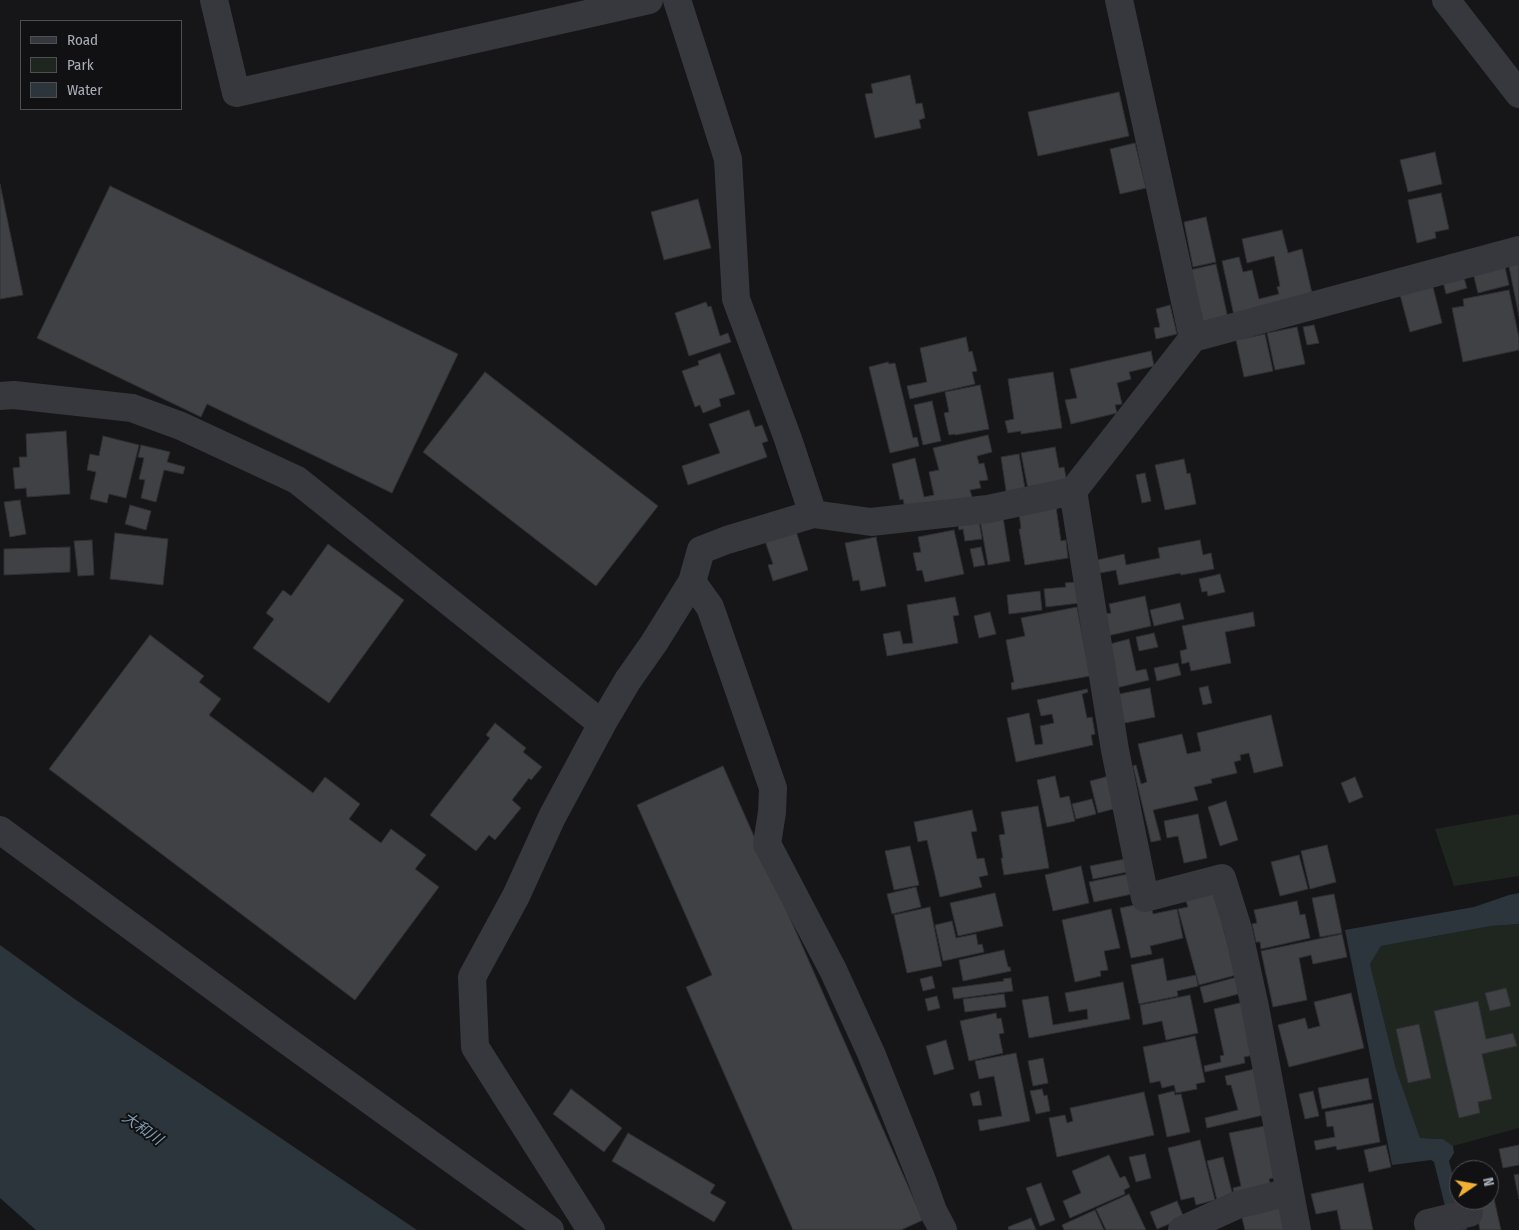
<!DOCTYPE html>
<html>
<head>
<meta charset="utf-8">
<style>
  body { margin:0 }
  #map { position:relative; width:1519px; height:1230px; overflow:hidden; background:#161618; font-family:"Fira Sans Condensed",sans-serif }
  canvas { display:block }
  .legend { position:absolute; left:20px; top:20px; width:162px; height:90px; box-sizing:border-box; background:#111113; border:1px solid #4d4f55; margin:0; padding:6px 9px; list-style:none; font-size:15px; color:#a8adb8 }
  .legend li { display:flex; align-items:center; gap:10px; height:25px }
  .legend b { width:25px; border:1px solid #4d4f55 }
  .north { position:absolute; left:1449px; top:1160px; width:50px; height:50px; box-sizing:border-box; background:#111113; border:1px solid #4d4f55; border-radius:50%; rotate:78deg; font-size:14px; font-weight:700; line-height:20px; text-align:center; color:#a8adb8 }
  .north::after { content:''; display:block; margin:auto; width:18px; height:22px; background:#f2b134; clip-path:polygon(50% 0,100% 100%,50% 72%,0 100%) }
</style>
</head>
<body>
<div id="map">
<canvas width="1519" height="1230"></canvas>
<ul class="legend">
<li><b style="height:6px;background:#37383d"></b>Road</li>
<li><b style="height:14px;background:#1e261f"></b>Park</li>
<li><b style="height:14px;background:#2c353c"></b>Water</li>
</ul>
<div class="north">N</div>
</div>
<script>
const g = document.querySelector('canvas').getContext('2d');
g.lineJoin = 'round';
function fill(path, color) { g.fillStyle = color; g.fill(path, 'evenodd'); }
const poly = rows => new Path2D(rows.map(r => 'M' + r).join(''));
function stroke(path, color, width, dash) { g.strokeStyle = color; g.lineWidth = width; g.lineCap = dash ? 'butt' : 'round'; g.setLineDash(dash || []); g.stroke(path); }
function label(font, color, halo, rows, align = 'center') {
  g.font = font + ' "Fira Sans Condensed","Noto Sans JP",sans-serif'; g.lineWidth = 4; g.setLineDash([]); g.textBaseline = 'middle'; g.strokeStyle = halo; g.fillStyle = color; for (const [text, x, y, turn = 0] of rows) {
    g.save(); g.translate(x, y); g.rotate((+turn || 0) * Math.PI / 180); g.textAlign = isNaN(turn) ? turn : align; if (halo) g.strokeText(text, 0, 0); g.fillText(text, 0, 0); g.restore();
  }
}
fill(poly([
  [1519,814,1519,876,1454,886,1435,829],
  [1519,924,1519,1128,1453,1146,1443,1139,1420,1138,1396,1069,1370,964,1381,946,1491,926],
  [1486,993,1511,1006,1490,1011],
  [1478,1001,1486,1039,1513,1033,1516,1046,1482,1054,1492,1099,1478,1102,1480,1113,1459,1117,1434,1011],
  [1419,1024,1430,1078,1408,1082,1396,1029]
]), '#1e261f');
fill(poly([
  [1519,893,1519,924,1491,926,1381,946,1370,964,1396,1069,1420,1138,1443,1139,1453,1146,1454,1153,1449,1161,1467,1230,1451,1230,1434,1162,1431,1160,1392,1165,1345,930,1474,907,1509,895],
  [0,945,76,1000,417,1230,36,1230,0,1198]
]), '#2c353c');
const building = poly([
  [910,75,916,104,922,103,925,118,919,120,921,128,875,138,865,94,873,93,871,84,910,75],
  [1119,92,1129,136,1038,156,1028,112,1119,92],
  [1135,143,1146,188,1120,194,1110,149,1135,143],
  [1435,152,1442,184,1408,192,1400,160,1435,152],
  [0,184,23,295,0,299,0,184],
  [110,186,458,354,392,493,207,404,201,417,37,338,110,186],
  [1441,193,1449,229,1435,232,1436,238,1417,243,1408,200,1441,193],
  [698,199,711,248,664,260,651,212,698,199],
  [1206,217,1216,262,1193,267,1184,222,1206,217],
  [1282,230,1288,253,1302,249,1314,302,1235,320,1222,261,1239,257,1243,272,1252,270,1259,299,1279,294,1277,287,1280,286,1274,256,1247,263,1242,239,1282,230],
  [1519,254,1519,316,1507,257,1519,254],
  [1503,258,1509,285,1478,293,1471,265,1503,258],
  [1216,264,1229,323,1202,328,1190,270,1216,264],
  [1461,268,1467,288,1446,294,1441,273,1461,268],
  [1433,287,1442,323,1410,332,1400,295,1433,287],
  [1509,290,1519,338,1519,350,1463,362,1452,308,1464,306,1463,299,1509,290],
  [706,302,708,307,711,306,720,336,728,333,731,342,689,356,675,313,706,302],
  [1170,305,1177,334,1156,339,1154,328,1160,327,1156,309,1170,305],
  [1314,325,1319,343,1307,345,1303,327,1314,325],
  [1297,327,1305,364,1275,370,1267,333,1297,327],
  [1265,334,1273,371,1244,377,1236,340,1265,334],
  [966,337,969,352,972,351,977,371,972,372,975,384,910,399,907,386,927,382,920,348,966,337],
  [1151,351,1154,366,1129,372,1131,379,1117,383,1122,404,1115,405,1117,413,1071,424,1065,400,1077,398,1070,369,1151,351],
  [720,353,735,394,719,399,721,406,703,413,700,405,695,407,682,371,699,365,698,361,720,353],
  [888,362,889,364,895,363,913,438,917,437,919,446,890,453,869,367,888,362],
  [485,372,658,506,596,586,423,452,485,372],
  [1053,372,1062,428,1021,434,1021,431,1008,433,1005,421,1014,419,1008,379,1053,372],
  [980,385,989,429,955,435,955,434,949,435,944,413,949,412,945,392,980,385],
  [932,401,941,441,923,445,914,405,932,401],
  [749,410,755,427,762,425,768,441,762,443,767,457,688,485,682,466,720,453,709,424,749,410],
  [66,431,70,494,27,497,26,488,15,489,13,468,20,467,19,457,27,457,26,434,66,431],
  [988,435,992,452,977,456,979,464,984,463,988,480,979,481,981,488,970,490,972,497,906,513,903,499,900,500,892,464,915,458,924,497,934,495,929,472,939,470,933,448,988,435],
  [103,436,139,445,126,498,109,494,107,503,90,499,96,472,87,470,90,454,99,456,103,436],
  [141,445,170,452,167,462,185,467,183,474,164,470,156,502,141,498,145,480,139,479,144,458,138,457,141,445],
  [1055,447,1059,468,1064,467,1068,487,1029,494,1021,453,1055,447],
  [1019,454,1026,494,1007,497,1001,457,1019,454],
  [1184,459,1187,474,1190,473,1196,504,1165,510,1155,465,1184,459],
  [1145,473,1151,501,1142,503,1136,475,1145,473],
  [20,500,26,534,10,537,4,502,20,500],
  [130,505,151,511,146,530,125,524,130,505],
  [1056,507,1061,541,1066,540,1068,558,1025,565,1019,529,1021,529,1019,513,1056,507],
  [1002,511,1010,561,988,565,979,514,1002,511],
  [978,515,982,539,965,541,963,529,959,530,957,519,978,515],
  [954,530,964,574,925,582,922,570,917,571,913,553,921,552,918,537,954,530],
  [796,531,808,570,773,581,768,565,773,564,765,541,796,531],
  [115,533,168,539,163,585,110,579,115,533],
  [876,537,886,586,861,591,859,580,853,581,845,543,876,537],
  [92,540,94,575,78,576,74,541,92,540],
  [1200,540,1203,555,1211,553,1214,569,1181,575,1180,573,1119,585,1116,570,1100,573,1097,560,1124,554,1126,565,1160,558,1158,548,1200,540],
  [328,544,404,600,329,703,253,648,274,619,266,613,283,590,291,596,328,544],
  [70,547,70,572,4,575,4,549,70,547],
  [981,547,985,565,974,567,970,549,981,547],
  [1220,574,1225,592,1208,596,1207,591,1202,592,1199,579,1220,574],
  [1077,582,1080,603,1046,607,1044,589,1066,587,1065,583,1077,582],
  [1040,591,1042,610,1009,614,1007,595,1040,591],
  [1145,596,1151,626,1107,636,1105,614,1111,613,1109,604,1145,596],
  [955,597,959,615,953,616,958,643,887,656,883,634,900,631,903,644,913,643,907,605,955,597],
  [1180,603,1184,619,1154,626,1150,610,1180,603],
  [1077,607,1090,676,1012,690,1011,683,1014,682,1006,640,1025,636,1021,618,1077,607],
  [990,612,996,634,979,638,974,616,990,612],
  [1253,612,1255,626,1225,632,1231,663,1191,671,1189,662,1182,664,1180,651,1187,649,1182,626,1253,612],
  [1154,633,1158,647,1139,651,1136,637,1154,633],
  [150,635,204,676,199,682,221,699,209,715,313,793,325,777,360,804,349,819,381,843,391,829,426,855,415,869,439,887,355,1000,49,769,150,635],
  [1129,639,1136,671,1146,669,1149,680,1116,688,1106,645,1129,639],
  [1178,663,1181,675,1157,681,1154,668,1178,663],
  [1208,686,1212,703,1203,705,1199,688,1208,686],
  [1150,688,1155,717,1120,724,1114,695,1150,688],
  [1087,689,1088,692,1082,694,1087,718,1092,717,1095,734,1091,735,1093,745,1016,762,1007,718,1029,713,1035,745,1043,744,1040,726,1054,723,1052,714,1041,716,1037,700,1087,689],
  [1271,715,1283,766,1254,773,1249,753,1240,755,1241,760,1234,762,1237,773,1211,779,1212,783,1194,787,1198,800,1153,810,1161,840,1151,842,1133,766,1136,765,1141,784,1147,782,1138,744,1182,734,1187,754,1201,751,1197,733,1271,715],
  [495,723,526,748,523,752,542,767,531,780,529,778,512,800,521,808,495,840,489,835,476,851,430,815,490,738,486,735,495,723],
  [723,766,923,1220,901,1230,793,1230,686,987,712,975,637,805,723,766],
  [1055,776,1060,798,1069,796,1075,821,1047,827,1037,780,1055,776],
  [1109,776,1117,808,1098,813,1090,781,1109,776],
  [1355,777,1363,797,1349,803,1341,783,1355,777],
  [1092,799,1096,814,1076,819,1072,804,1092,799],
  [1226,801,1238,840,1220,846,1208,807,1226,801],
  [1038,806,1049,868,1004,875,1001,858,1003,858,999,835,1005,834,1001,812,1038,806],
  [972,810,977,831,971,832,977,859,984,858,988,875,979,877,982,887,940,897,927,840,918,842,914,822,972,810],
  [1198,814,1207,858,1184,863,1178,836,1167,838,1164,821,1198,814],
  [1327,845,1336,882,1310,889,1301,851,1327,845],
  [910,846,919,885,894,890,885,851,910,846],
  [1299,855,1308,889,1280,896,1271,862,1299,855],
  [1130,858,1132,871,1093,879,1090,866,1130,858],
  [1081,866,1089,903,1053,911,1045,875,1081,866],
  [1133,873,1137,893,1094,902,1089,882,1133,873],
  [1219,885,1223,927,1236,975,1199,985,1178,909,1188,907,1184,895,1219,885],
  [916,887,921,907,892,914,887,894,916,887],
  [995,893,1003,926,958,936,950,903,995,893],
  [1334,894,1342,933,1320,937,1312,898,1334,894],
  [1297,901,1300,915,1305,914,1310,938,1261,949,1260,942,1256,942,1252,924,1257,923,1254,910,1297,901],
  [1150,902,1153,914,1177,909,1183,938,1150,946,1152,954,1131,958,1120,908,1150,902],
  [930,907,942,966,907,973,894,915,930,907],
  [1111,909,1120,948,1104,951,1108,970,1100,971,1101,976,1075,982,1062,920,1111,909],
  [952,921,956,938,976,934,978,945,982,944,984,952,943,961,935,925,952,921],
  [1342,934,1347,957,1313,964,1311,955,1299,958,1307,1000,1273,1007,1261,951,1342,934],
  [1004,950,1008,967,1010,967,1011,971,963,981,959,960,1004,950],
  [1163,958,1167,981,1196,975,1198,986,1177,991,1178,996,1139,1004,1131,965,1163,958],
  [932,976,935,988,923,991,920,979,932,976],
  [1241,976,1246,992,1204,1003,1200,987,1241,976],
  [1011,978,1013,991,954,999,952,988,1004,981,1003,979,1011,978],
  [1123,982,1130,1019,1029,1038,1022,1000,1048,996,1053,1025,1088,1019,1087,1009,1069,1012,1065,993,1123,982],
  [1506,988,1511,1006,1490,1011,1485,993,1506,988],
  [1351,993,1364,1048,1289,1067,1278,1025,1305,1018,1308,1029,1320,1026,1314,1002,1351,993],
  [1004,994,1006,1007,965,1012,963,999,1004,994],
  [1190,995,1198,1033,1166,1040,1162,1021,1143,1025,1140,1005,1190,995],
  [937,996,940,1008,928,1011,925,999,937,996],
  [1248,1001,1259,1054,1244,1057,1245,1063,1205,1072,1204,1066,1221,1062,1220,1056,1224,1055,1214,1009,1248,1001],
  [1478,1001,1486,1039,1513,1033,1517,1046,1482,1054,1492,1099,1478,1102,1480,1113,1459,1118,1434,1011,1478,1001],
  [996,1013,997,1019,1001,1018,1004,1033,999,1034,1003,1053,969,1061,960,1021,996,1013],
  [1419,1024,1431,1078,1408,1083,1396,1029,1419,1024],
  [1195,1036,1205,1082,1196,1084,1197,1089,1176,1093,1174,1085,1162,1088,1160,1081,1150,1083,1143,1047,1195,1036],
  [946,1040,954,1069,934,1075,926,1046,946,1040],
  [1016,1053,1030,1121,980,1131,978,1120,1002,1116,994,1076,979,1079,975,1061,1016,1053],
  [1043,1058,1048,1083,1033,1086,1028,1061,1043,1058],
  [1263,1067,1268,1114,1207,1128,1205,1118,1238,1110,1231,1085,1227,1085,1225,1076,1263,1067],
  [1368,1078,1372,1099,1322,1109,1318,1088,1368,1078],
  [571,1089,622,1128,604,1152,553,1114,571,1089],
  [1042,1089,1044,1096,1047,1095,1050,1111,1036,1114,1030,1091,1042,1089],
  [979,1091,982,1105,973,1106,970,1094,979,1091],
  [1174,1091,1175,1095,1181,1094,1190,1132,1167,1137,1158,1095,1174,1091],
  [1313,1091,1319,1116,1305,1119,1299,1094,1313,1091],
  [1144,1092,1154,1135,1057,1157,1049,1118,1065,1115,1067,1123,1073,1121,1070,1108,1144,1092],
  [1373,1103,1380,1142,1337,1150,1336,1146,1316,1150,1314,1141,1335,1137,1333,1126,1327,1127,1325,1112,1373,1103],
  [1265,1126,1276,1177,1269,1179,1271,1187,1234,1195,1233,1188,1241,1186,1229,1133,1265,1126],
  [628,1133,715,1185,710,1193,726,1202,714,1222,612,1161,628,1133],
  [1200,1140,1215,1200,1196,1205,1194,1197,1181,1200,1168,1148,1200,1140],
  [1386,1145,1391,1167,1369,1172,1364,1150,1386,1145],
  [1519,1145,1519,1165,1503,1168,1499,1149,1519,1145],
  [1145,1154,1151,1178,1136,1182,1129,1157,1145,1154],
  [1109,1155,1120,1178,1125,1176,1130,1187,1124,1190,1125,1194,1070,1218,1063,1201,1081,1193,1072,1171,1109,1155],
  [1223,1157,1233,1196,1217,1200,1207,1161,1223,1157],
  [1519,1174,1519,1199,1514,1175,1519,1174],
  [1489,1176,1501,1230,1480,1230,1474,1200,1489,1200,1489,1176],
  [1041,1183,1055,1220,1040,1226,1026,1188,1041,1183],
  [1363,1183,1373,1230,1341,1230,1337,1210,1316,1214,1311,1194,1363,1183],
  [1129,1194,1146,1230,1106,1230,1096,1209,1129,1194],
  [1284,1197,1286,1230,1245,1230,1240,1210,1284,1197],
  [1177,1201,1184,1218,1157,1229,1150,1212,1177,1201],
  [1095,1210,1104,1230,1064,1230,1062,1225,1095,1210],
  [1031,1218,1036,1230,1009,1230,1008,1227,1031,1218]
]);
fill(building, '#404145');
stroke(building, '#303034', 1);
stroke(poly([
  [214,0,236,93,649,0],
  [677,0,728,159,736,299,788,439,813,514],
  [1119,0,1193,338],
  [0,396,14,395,132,408,181,426,297,480,602,724],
  [1073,491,1115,750,1145,898,1222,878,1238,929,1255,1007,1297,1230],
  [692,582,710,607,773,788,772,812,767,844,833,970,871,1053,923,1183,933,1211,943,1230],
  [0,830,279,1035,550,1230],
  [591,1230,475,1047,472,977,516,896,552,817,602,724,628,680,654,643,692,582,701,550,727,540,813,514,871,522,988,509,1073,491,1193,338,1519,250],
  [1182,1230,1237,1205,1289,1192],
  [1430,1230,1428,1223,1469,1213]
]), '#37383d', 28);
stroke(poly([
  [1446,0,1519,94]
]), '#37383d', 28);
label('italic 15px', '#7f9bb3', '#111113', [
  ["大和川",142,1129,35]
]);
</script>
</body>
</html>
